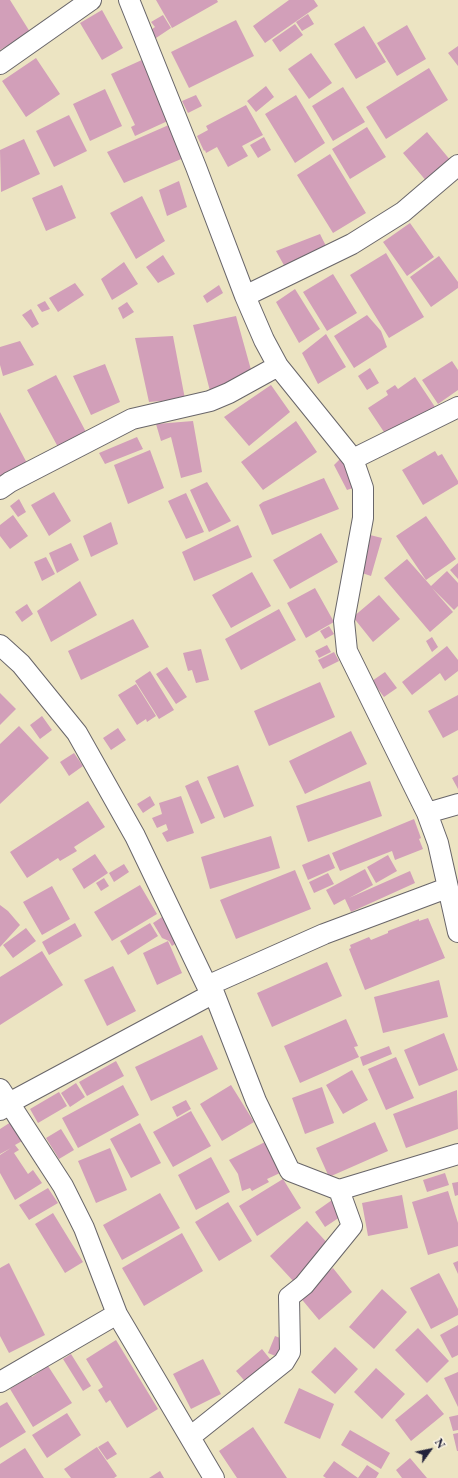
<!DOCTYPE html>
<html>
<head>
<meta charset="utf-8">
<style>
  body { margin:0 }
  #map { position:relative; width:458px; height:1478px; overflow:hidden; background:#ece4c2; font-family:"EB Garamond",serif }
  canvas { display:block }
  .north { position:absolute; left:410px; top:1430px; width:40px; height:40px; -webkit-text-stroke:3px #fcf5e5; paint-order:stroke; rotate:57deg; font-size:11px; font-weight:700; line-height:16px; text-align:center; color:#22223b }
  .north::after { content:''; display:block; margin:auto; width:14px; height:18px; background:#22223b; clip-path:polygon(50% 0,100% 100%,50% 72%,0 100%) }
</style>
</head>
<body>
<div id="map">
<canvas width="458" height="1478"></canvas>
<div class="north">N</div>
</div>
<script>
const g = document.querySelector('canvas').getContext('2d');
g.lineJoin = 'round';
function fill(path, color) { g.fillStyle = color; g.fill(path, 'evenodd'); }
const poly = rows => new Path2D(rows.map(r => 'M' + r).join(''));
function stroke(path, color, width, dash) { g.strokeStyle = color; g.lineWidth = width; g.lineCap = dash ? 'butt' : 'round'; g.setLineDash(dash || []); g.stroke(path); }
fill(poly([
  [0,0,10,0,30,32,0,50],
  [156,0,217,0,218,2,172,28],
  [289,0,314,0,318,6,265,43,253,26],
  [102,10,123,48,102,60,80,23],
  [308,14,314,24,302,31,296,22],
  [163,15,171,28,153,40,148,32,155,27,151,22],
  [236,20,254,56,189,88,171,52],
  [295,24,303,35,280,52,272,40],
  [407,25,426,59,397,76,377,43],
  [364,26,386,62,356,79,334,44],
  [458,46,458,66,448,53],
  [311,53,332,83,309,99,288,69],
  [36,58,60,94,26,117,2,81],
  [144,59,172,119,135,136,131,127,135,125,111,74],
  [429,68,448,100,386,139,366,107],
  [266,86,274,97,256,112,247,101],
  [343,87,365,122,333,141,312,106],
  [105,89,122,126,90,141,73,104],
  [196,95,202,106,188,113,182,101],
  [296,95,325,143,295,163,265,114],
  [246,105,263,135,242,146,248,156,228,167,217,147,206,153,205,150,204,151,197,136,208,130,206,126],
  [69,115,87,151,54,167,36,131],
  [171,124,186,157,124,183,107,152],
  [367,127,386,157,350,179,332,149],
  [427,132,451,161,427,182,403,153],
  [264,137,271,150,258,158,250,145],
  [24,139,40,174,1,192,0,150],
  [330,154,366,213,333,233,297,175],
  [179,181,187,207,167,216,159,190],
  [62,185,76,218,46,231,32,198],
  [142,196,165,241,136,259,110,213],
  [410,223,434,257,407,276,383,242],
  [320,234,326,246,285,267,276,251],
  [386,253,424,317,389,338,350,275],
  [163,255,175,274,158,283,146,267],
  [439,256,458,282,458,288,431,307,410,277],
  [124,262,138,284,112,300,101,279],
  [333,274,357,313,327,331,303,292],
  [75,283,84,295,58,312,49,298],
  [219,285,223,293,207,303,203,296],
  [295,289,320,329,299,343,276,302],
  [45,301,50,309,42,312,37,305],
  [127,302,134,312,123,319,118,308],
  [31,309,39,324,32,328,22,315],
  [367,315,381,331,387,347,354,368,334,336],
  [236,316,253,377,210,391,193,325],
  [326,334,346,367,318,384,302,353],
  [173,336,185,399,149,402,135,338],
  [20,341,34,365,3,376,0,365,0,347],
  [452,361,458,370,458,390,438,404,422,380],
  [105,364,120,402,91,415,73,376],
  [370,368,379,383,367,390,358,376],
  [56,375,86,432,58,447,27,390],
  [415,377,435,407,388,438,368,408,388,395,386,391,395,385,398,389],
  [271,385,290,412,249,446,224,417],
  [0,412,28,465,0,482],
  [193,421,202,472,181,478,171,437,161,441,156,424],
  [296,421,317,452,263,490,241,462],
  [137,437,143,449,105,464,99,453],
  [150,450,164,488,128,504,114,465],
  [435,451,438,456,442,454,458,481,458,484,423,505,402,470],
  [341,458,356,487,347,490,334,465],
  [324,478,339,509,272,535,259,505,263,502],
  [207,482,231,521,209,532,190,490],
  [54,492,71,521,49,536,31,505],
  [186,493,204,532,186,539,168,501],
  [19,499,26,512,18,517,10,506],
  [13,515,28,536,10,549,0,536,0,525],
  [426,516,456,559,426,580,396,536],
  [111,522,118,544,91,557,83,536],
  [238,525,252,557,194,581,182,552],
  [321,533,338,562,290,589,273,560],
  [370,535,382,538,371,576,359,572],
  [71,543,79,560,57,573,49,553],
  [46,557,55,574,42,581,34,562],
  [407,559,431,586,447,571,458,583,458,606,454,610,432,588,453,612,430,632,384,578],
  [458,563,458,579,450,570],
  [252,572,271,606,231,628,212,595],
  [80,581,97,615,51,642,37,611],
  [315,588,334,622,306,638,287,603],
  [379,595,400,619,373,642,353,617],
  [27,604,33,614,22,622,15,612],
  [279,609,296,640,241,670,225,639],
  [133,619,149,647,81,680,68,651],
  [329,626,334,634,325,639,320,631],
  [432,637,438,647,432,652,426,641],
  [327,645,331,652,319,658,315,651],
  [447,646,458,660,458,671,445,681,440,673,412,695,402,682],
  [201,649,209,680,196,683,192,670,188,671,183,653],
  [334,652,339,661,323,669,318,660],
  [167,667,187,697,176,704,156,674],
  [150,671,174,710,159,719,135,681],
  [385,672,397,688,384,697,372,681],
  [320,682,335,717,269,746,254,711],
  [136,684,156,716,147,722,146,719,137,725,118,695],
  [0,693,16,709,0,725],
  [458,695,458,730,443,738,428,711],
  [42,716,52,730,40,739,30,725],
  [19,726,49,758,0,804,0,744],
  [118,728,126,740,111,750,103,738],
  [351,731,367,764,305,794,289,761],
  [74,753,83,766,69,776,60,762],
  [238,765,254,806,224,818,207,777],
  [458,775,458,789,452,778],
  [198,780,215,818,201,824,185,786],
  [370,781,382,816,308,842,296,806],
  [150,796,155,805,143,813,137,804],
  [181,796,194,833,167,842,162,833,168,830,166,824,157,828,152,818,162,814,159,803],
  [88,801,105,827,74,847,77,851,60,861,58,858,27,878,10,852],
  [414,819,421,838,419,839,423,849,395,860,392,851,340,871,332,853],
  [271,836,280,868,210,889,201,857],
  [95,854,108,873,84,889,72,869],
  [329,854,335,868,308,880,302,865],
  [388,855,397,871,376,883,367,867],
  [124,864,129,872,114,882,109,873],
  [365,869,373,885,349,898,410,871,415,883,351,912,345,899,334,905,326,890],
  [295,870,311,909,236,939,220,900],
  [328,873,334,884,314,893,309,882],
  [104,878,109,886,101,891,96,883],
  [140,885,157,914,112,941,94,912],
  [52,886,70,919,42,935,23,902],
  [0,905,8,911,20,925,0,947],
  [162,917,178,942,172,946,169,941,162,938,153,923],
  [428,918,445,958,365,990,349,949,351,948,350,945,369,937,371,940,388,933,388,931,419,919,419,921],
  [75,923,82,936,49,955,42,942],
  [150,923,158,936,128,955,120,941],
  [26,928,36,941,13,958,3,945],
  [168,941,182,973,157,985,143,953],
  [42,951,63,985,0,1025,0,977],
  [327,962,342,996,272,1027,257,993],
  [113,966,136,1011,107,1026,84,980],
  [439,980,448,1017,383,1033,374,997],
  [346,1019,358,1046,354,1047,359,1057,300,1083,284,1046],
  [444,1033,458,1070,419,1086,404,1050],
  [202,1035,218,1069,151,1101,135,1067],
  [389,1046,392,1054,363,1066,360,1057],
  [396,1057,414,1098,386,1110,368,1069],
  [116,1061,124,1076,87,1096,79,1082],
  [352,1070,368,1100,343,1114,326,1085],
  [76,1083,85,1097,70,1107,61,1093],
  [123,1085,139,1115,78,1148,62,1118],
  [231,1085,254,1122,222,1141,200,1104],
  [322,1087,334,1123,305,1134,292,1098],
  [457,1090,458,1129,406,1148,393,1114],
  [59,1092,67,1106,38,1123,30,1109],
  [186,1100,191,1109,177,1117,172,1107],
  [191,1111,211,1146,173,1167,153,1132],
  [11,1122,22,1141,15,1145,19,1150,14,1153,28,1174,33,1170,42,1183,15,1200,0,1173,0,1155,11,1148,0,1154,0,1129],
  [375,1122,388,1151,329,1177,316,1148],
  [140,1123,161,1163,131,1178,110,1139],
  [61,1129,74,1150,59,1159,46,1138],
  [265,1142,280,1173,267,1179,269,1182,252,1191,250,1188,242,1191,238,1174,229,1160],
  [110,1148,127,1190,96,1203,78,1161],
  [211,1157,230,1192,196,1210,178,1175],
  [445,1173,449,1185,427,1192,423,1180],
  [283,1179,301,1208,257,1236,239,1206],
  [458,1182,458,1195,455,1196,452,1183],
  [48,1188,58,1203,29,1220,19,1205],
  [448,1191,458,1223,458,1246,428,1255,412,1202],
  [160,1193,180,1228,122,1260,103,1225],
  [402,1195,408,1228,368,1236,362,1203],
  [332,1200,343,1215,325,1227,315,1212],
  [228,1202,252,1241,219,1261,195,1222],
  [53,1213,83,1262,65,1273,35,1224],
  [307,1221,332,1248,295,1283,270,1256],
  [182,1233,203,1271,144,1306,122,1268],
  [458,1261,458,1274,453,1263],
  [9,1263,45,1335,9,1353,0,1336,0,1268],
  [333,1268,352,1292,319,1320,299,1296],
  [439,1273,458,1309,458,1315,431,1329,410,1288],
  [382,1289,407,1312,374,1349,349,1327],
  [458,1325,458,1355,452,1358,440,1335],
  [418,1328,449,1361,427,1383,395,1350],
  [275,1336,285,1340,278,1357,268,1353],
  [116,1340,158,1409,127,1428,110,1400,106,1403,98,1390,103,1387,86,1359],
  [335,1347,358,1369,335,1394,311,1372],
  [262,1349,274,1364,249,1386,236,1371],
  [71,1354,91,1386,83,1391,63,1359],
  [203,1359,221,1394,191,1409,173,1374],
  [48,1366,72,1403,33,1427,10,1389,24,1380,23,1378,30,1373,32,1377],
  [376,1368,405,1394,382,1419,354,1392],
  [458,1372,458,1407,444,1378],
  [299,1388,334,1404,320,1439,284,1423],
  [427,1394,444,1414,411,1441,395,1420],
  [7,1402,26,1432,0,1448,0,1406],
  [67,1413,81,1435,47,1458,32,1435],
  [458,1415,458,1430,453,1431,449,1417],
  [253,1427,287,1478,237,1478,219,1451],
  [350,1430,390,1453,381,1469,341,1445],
  [458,1433,458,1451,457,1451,453,1434],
  [108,1441,117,1454,107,1460,98,1447],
  [97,1447,117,1476,114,1478,71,1478,64,1469],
  [25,1448,44,1478,0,1478,0,1464],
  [410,1458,427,1478,402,1478,396,1470],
  [334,1461,358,1478,326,1478,323,1476],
  [367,1465,379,1473,376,1478,358,1478],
  [160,1471,164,1478,149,1478]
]), '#d29fb9');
const street = poly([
  [129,0,196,167,245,296,264,340,278,366,353,459,363,488,363,518,344,621,347,651,427,813,438,843,458,932],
  [0,64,91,0],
  [245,296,352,244,403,212,458,165],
  [353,459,458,407],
  [0,489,10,482,132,419,210,401,229,393,278,366],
  [0,645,21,664,77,733,135,836,207,986,214,993,256,1101,290,1171,339,1190,352,1226,304,1285,289,1297,290,1352,284,1362,190,1437],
  [427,813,458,804],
  [207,986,324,934,447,888],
  [0,1089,63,1186,84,1228,117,1314,214,1478],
  [0,1110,9,1103,214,993],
  [339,1190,458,1154],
  [0,1382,117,1314]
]);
stroke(street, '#69666a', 22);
stroke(street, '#fff', 20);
</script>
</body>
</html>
